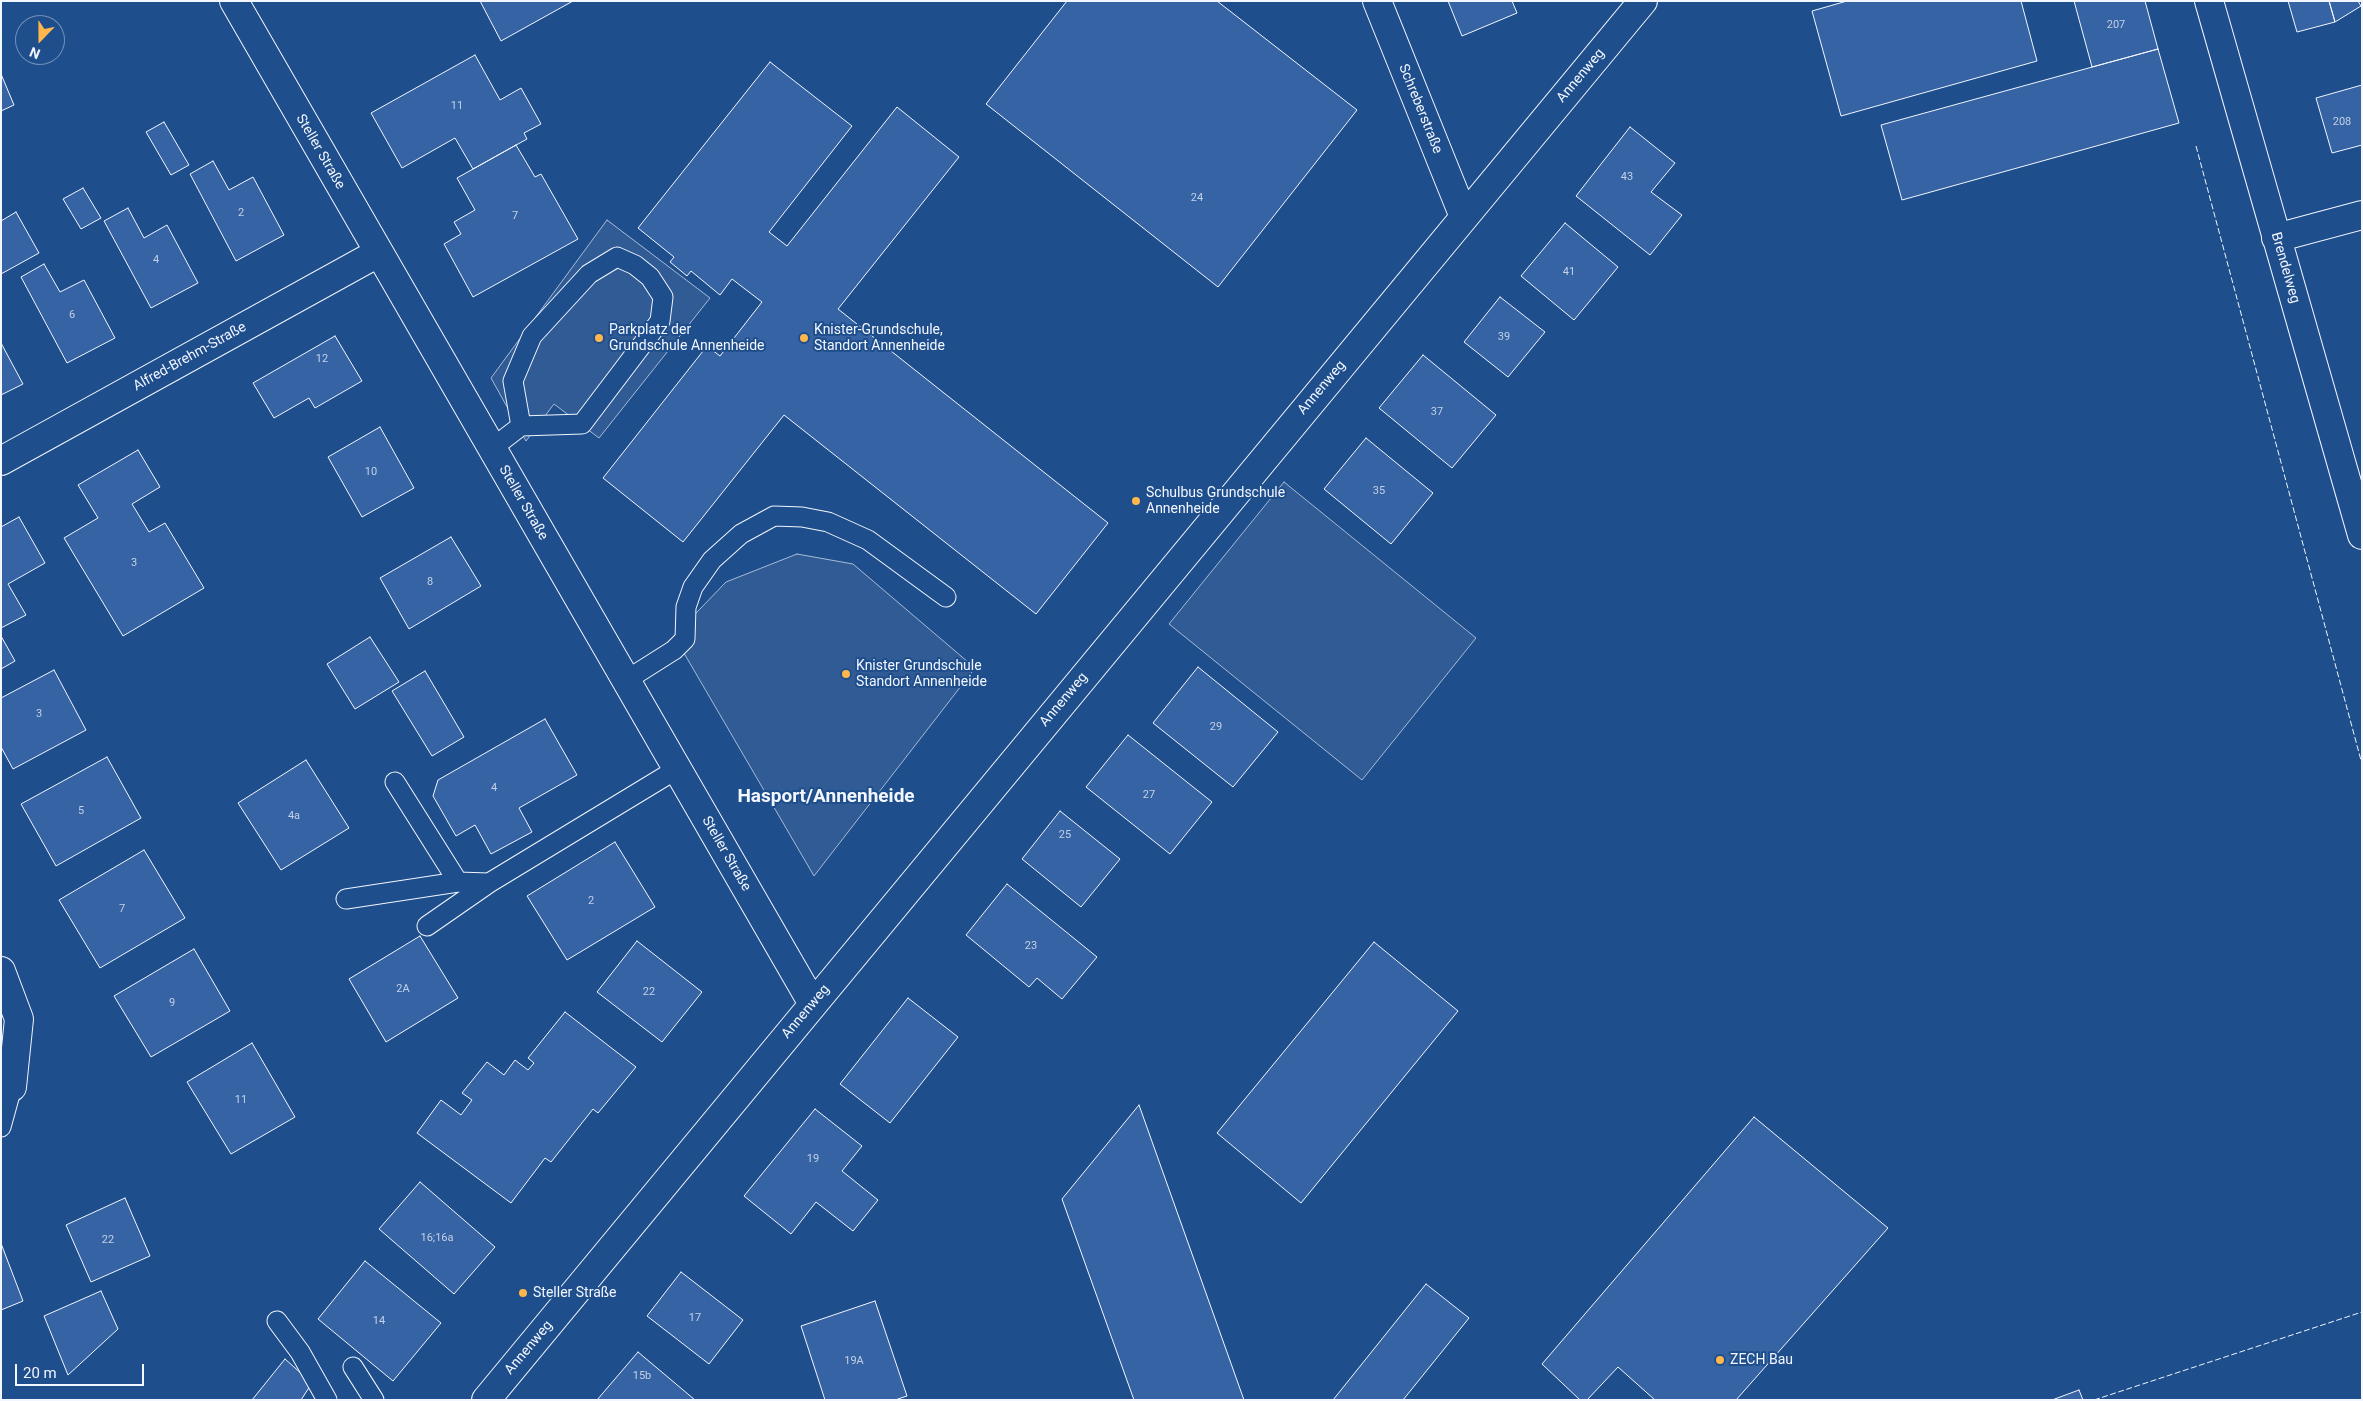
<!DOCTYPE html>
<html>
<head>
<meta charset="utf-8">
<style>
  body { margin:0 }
  #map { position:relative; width:2363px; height:1401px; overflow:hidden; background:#1f4e8c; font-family:Roboto,sans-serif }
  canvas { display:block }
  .frame { position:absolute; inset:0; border:2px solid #f2f6ff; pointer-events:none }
  .north { position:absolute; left:15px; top:15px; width:50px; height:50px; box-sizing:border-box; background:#1f4e8c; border:1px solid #7391ba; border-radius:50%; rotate:202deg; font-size:14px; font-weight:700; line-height:20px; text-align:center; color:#f2f6ff }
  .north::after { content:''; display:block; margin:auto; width:18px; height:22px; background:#ffb74d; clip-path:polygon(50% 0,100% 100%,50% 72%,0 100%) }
  .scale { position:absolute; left:15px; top:1364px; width:129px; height:22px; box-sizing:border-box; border:2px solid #f2f6ff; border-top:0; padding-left:6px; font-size:15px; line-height:18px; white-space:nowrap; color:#f2f6ff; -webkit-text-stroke:4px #1f4e8c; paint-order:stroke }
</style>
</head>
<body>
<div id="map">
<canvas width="2363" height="1401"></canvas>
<div class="frame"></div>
<div class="north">N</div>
<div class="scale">20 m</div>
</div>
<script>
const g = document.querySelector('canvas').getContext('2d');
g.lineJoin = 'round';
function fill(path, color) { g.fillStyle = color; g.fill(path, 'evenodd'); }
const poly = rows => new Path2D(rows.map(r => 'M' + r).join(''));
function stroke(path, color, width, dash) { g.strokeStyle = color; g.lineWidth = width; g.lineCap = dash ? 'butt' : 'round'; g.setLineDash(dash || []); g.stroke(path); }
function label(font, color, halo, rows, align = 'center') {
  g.font = font + ' Roboto,sans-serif'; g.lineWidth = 4; g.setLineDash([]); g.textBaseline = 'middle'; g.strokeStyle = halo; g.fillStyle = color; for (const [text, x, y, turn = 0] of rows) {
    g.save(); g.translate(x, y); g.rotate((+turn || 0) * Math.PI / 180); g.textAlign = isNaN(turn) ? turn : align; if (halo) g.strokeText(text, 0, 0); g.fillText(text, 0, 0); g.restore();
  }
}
const built = poly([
  [607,220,710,298,599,438,554,404,526,441,491,378,607,220],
  [1284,482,1476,638,1362,780,1169,624,1284,482],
  [797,554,853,564,975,668,814,876,674,636,726,582,797,554]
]);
fill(built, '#305b95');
stroke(built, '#a8bbd7', 1);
const building = poly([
  [480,1,573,1,501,41,480,1],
  [1067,1,1217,1,1357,110,1218,287,986,104,1067,1],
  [1448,1,1512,1,1517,13,1462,36,1448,1],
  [1847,1,2021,1,2037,61,1841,116,1812,11,1847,1],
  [2074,1,2145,1,2158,49,2092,67,2074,1],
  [2288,1,2329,1,2335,22,2297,32,2288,1],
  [2329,1,2358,1,2361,6,2335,22,2329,1],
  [2158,49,2179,123,1902,200,1881,125,2158,49],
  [475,55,500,100,521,88,541,124,524,133,527,139,473,169,455,138,402,168,371,113,475,55],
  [770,62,852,126,769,232,787,246,897,107,959,157,838,309,1108,523,1036,614,784,415,683,542,603,478,707,346,720,356,762,302,732,279,720,295,691,271,687,276,670,262,674,257,638,228,770,62],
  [1,74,14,105,1,111,1,74],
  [2362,85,2362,145,2332,153,2316,98,2362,85],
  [164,122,189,165,171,175,146,132,164,122],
  [1630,127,1675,163,1651,192,1682,215,1650,255,1576,196,1630,127],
  [516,145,535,177,541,174,578,239,473,297,444,244,461,234,454,222,475,210,457,178,516,145],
  [213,161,229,190,253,177,284,235,236,261,190,174,213,161],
  [83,188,101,218,81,229,63,199,83,188],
  [128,208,144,238,167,225,198,283,151,308,104,221,128,208],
  [16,212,39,253,1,274,1,221,16,212],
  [1565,223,1618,267,1574,320,1521,276,1565,223],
  [44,264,60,292,84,280,115,338,67,363,21,277,44,264],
  [1500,297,1545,332,1508,377,1464,342,1500,297],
  [335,336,362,381,315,408,309,398,274,418,253,383,335,336],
  [1,343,23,384,1,395,1,343],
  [1423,355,1496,415,1452,468,1379,408,1423,355],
  [380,427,414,488,362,517,328,457,380,427],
  [1366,438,1433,493,1391,544,1324,489,1366,438],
  [138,450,160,487,132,504,149,532,165,523,204,588,123,636,64,538,98,518,78,485,138,450],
  [19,517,45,563,8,584,26,615,1,628,1,527,19,517],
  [451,537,481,586,409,629,380,578,451,537],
  [1,636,15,661,1,669,1,636],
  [370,637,399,682,355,709,327,664,370,637],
  [1198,667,1278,732,1233,787,1153,723,1198,667],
  [54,670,86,730,13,769,1,747,1,698,54,670],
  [425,671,464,737,432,756,392,691,425,671],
  [545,719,577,775,519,808,532,832,491,854,475,825,456,836,433,796,438,780,545,719],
  [1128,735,1212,802,1170,854,1086,787,1128,735],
  [107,757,141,818,56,866,21,804,107,757],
  [306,760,349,828,281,870,238,803,306,760],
  [1060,811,1120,859,1081,907,1022,859,1060,811],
  [615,842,655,907,567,960,527,896,615,842],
  [144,850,185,918,100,968,59,900,144,850],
  [1007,884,1097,957,1062,999,1037,978,1029,987,966,935,1007,884],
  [420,936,458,998,386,1042,349,979,420,936],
  [637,941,702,992,662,1042,597,992,637,941],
  [1374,942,1458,1011,1301,1203,1217,1133,1374,942],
  [194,949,230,1011,151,1057,114,996,194,949],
  [908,998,958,1037,890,1123,840,1084,908,998],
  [565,1012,636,1067,598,1113,593,1109,551,1162,545,1158,511,1203,417,1133,441,1100,461,1115,472,1100,462,1093,487,1062,504,1075,515,1060,528,1070,534,1063,528,1058,565,1012],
  [252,1043,295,1117,231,1154,187,1082,252,1043],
  [1139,1105,1244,1400,1134,1400,1062,1199,1139,1105],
  [815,1109,862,1146,842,1171,878,1200,853,1231,816,1202,791,1234,744,1196,815,1109],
  [1754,1117,1888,1228,1736,1400,1655,1400,1618,1367,1587,1400,1580,1400,1542,1364,1754,1117],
  [420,1182,495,1247,454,1294,379,1229,420,1182],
  [125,1198,150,1256,91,1282,66,1225,125,1198],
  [2,1246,23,1301,1,1310,1,1247,2,1246],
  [365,1261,441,1323,393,1381,318,1319,365,1261],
  [681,1272,743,1320,709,1364,647,1316,681,1272],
  [1426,1284,1469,1318,1403,1400,1333,1400,1426,1284],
  [101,1291,118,1329,68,1375,44,1316,101,1291],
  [875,1301,907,1396,895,1400,825,1400,801,1326,875,1301],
  [638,1352,695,1400,597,1400,638,1352],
  [285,1359,312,1383,301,1400,252,1400,285,1359],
  [2079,1390,2083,1400,2052,1400,2079,1390]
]);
fill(building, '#3563a3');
stroke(building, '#f2f6ff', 1);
const service = poly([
  [491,449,521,426,582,424,660,321,663,297,650,277,635,265,617,257,589,274,532,336,513,381,521,426],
  [625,681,674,650,685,639,686,607,693,587,712,560,741,534,774,516,802,517,828,522,868,540,946,597],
  [395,782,458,882],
  [346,899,458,882,489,883,677,769],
  [427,926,489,883],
  [1,1127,12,1087],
  [277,1321,300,1352,327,1400],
  [353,1367,374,1400]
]);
const minor = poly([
  [234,1,813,1004],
  [1377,1,1464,217],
  [2209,1,2362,535],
  [2276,238,2362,215],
  [1,461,378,253],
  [1,971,19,1019,12,1087],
  [486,1400,1643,1]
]);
stroke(service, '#f2f6ff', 21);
stroke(minor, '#f2f6ff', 30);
stroke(service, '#1f4e8c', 19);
stroke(minor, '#1f4e8c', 28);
stroke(poly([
  [2196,146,2362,764],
  [2094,1400,2362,1312]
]), '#f2f6ff', 1, [6, 2.5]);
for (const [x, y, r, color] of [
  [599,338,5,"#ffb74d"],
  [804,338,5,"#ffb74d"],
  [1136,501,5,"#ffb74d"],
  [846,674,5,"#ffb74d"],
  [523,1293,5,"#ffb74d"],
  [1720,1360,5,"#ffb74d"]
]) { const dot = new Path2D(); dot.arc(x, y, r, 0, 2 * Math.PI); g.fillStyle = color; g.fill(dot); stroke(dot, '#1f4e8c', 2); }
label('11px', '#c3d1e8', null, [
  ["207",2116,25],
  ["11",457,106],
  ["208",2342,122],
  ["43",1627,177],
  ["24",1197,198],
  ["2",241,213],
  ["7",515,216],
  ["4",156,260],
  ["41",1569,272],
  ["6",72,315],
  ["39",1504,337],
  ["12",322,359],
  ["37",1437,412],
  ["10",371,472],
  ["35",1379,491],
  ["3",134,563],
  ["8",430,582],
  ["3",39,714],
  ["29",1216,727],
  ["4",494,788],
  ["27",1149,795],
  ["5",81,811],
  ["4a",294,816],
  ["25",1065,835],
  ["2",591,901],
  ["7",122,909],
  ["23",1031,946],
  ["2A",403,989],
  ["22",649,992],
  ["9",172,1003],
  ["11",241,1100],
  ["19",813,1159],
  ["16;16a",437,1238],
  ["22",108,1240],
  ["17",695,1318],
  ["14",379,1321],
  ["19A",854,1361],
  ["15b",642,1376]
]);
label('14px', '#f2f6ff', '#1f4e8c', [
  ["Annenweg",1581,76,-50],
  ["Schreberstraße",1420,109,68],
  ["Steller Straße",320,152,60],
  ["Brendelweg",2285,268,74],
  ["Alfred-Brehm-Straße",190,357,-29],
  ["Annenweg",1322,388,-50],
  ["Steller Straße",523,503,60],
  ["Annenweg",1064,700,-50],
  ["Steller Straße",726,854,60],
  ["Annenweg",806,1012,-50],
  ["Annenweg",529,1348,-50]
]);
label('14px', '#f2f6ff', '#1f4e8c', [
  ["Parkplatz der",609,330],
  ["Grundschule Annenheide",609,346],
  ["Knister-Grundschule,",814,330],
  ["Standort Annenheide",814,346],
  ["Schulbus Grundschule",1146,493],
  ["Annenheide",1146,509],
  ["Knister Grundschule",856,666],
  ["Standort Annenheide",856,682],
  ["Steller Straße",533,1293],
  ["ZECH Bau",1730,1360]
], 'left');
label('bold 19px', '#f2f6ff', '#1f4e8c', [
  ["Hasport/Annenheide",826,797]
]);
</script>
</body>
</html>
